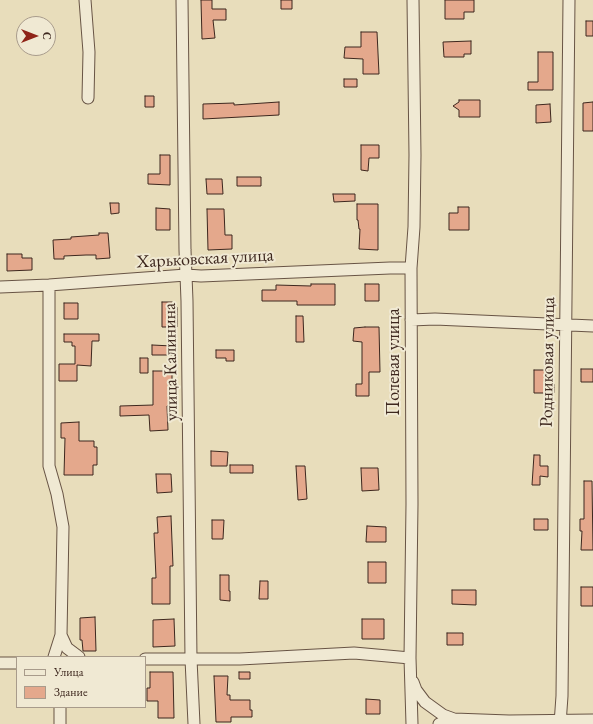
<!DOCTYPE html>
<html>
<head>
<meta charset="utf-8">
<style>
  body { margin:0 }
  #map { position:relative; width:593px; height:724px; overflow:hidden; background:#e8ddbb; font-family:"EB Garamond",serif }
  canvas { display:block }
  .legend { position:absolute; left:16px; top:656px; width:130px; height:52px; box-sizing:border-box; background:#f0e9d3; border:1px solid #a89b8b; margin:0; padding:5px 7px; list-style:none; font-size:12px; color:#3d271e }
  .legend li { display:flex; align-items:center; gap:8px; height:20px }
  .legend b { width:20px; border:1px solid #a89b8b }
  .north { position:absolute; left:16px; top:16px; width:40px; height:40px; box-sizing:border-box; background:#f0e9d3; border:1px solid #a89b8b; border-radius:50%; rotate:90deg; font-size:11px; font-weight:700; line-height:16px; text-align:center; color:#3d271e }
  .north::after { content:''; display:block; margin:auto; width:14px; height:18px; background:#8f2418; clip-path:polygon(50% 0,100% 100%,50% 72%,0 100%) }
</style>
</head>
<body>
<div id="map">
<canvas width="593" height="724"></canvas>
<ul class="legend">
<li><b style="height:5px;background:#f0e9d3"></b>Улица</li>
<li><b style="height:11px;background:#e4a88c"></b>Здание</li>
</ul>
<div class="north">С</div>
</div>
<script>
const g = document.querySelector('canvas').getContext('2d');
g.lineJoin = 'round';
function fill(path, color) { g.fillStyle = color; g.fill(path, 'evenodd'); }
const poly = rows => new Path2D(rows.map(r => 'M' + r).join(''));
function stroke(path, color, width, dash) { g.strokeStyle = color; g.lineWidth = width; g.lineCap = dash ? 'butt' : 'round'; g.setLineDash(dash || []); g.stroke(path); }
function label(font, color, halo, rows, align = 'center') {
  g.font = font + ' "EB Garamond",serif'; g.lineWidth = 4; g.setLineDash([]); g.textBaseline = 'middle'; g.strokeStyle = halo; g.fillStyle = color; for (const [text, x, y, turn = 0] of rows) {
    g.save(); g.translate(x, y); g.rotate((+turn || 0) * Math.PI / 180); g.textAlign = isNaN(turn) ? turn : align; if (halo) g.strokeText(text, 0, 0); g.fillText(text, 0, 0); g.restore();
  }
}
const building = poly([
  [201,0,212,0,212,9,226,9,226,20,213,20,215,38,202,39,201,0],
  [281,0,292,0,292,9,281,9,281,0],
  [445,0,474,0,474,12,464,12,464,19,445,19,445,0],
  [586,21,593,21,593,36,586,36,586,21],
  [361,32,377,32,379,74,363,74,363,59,344,58,345,47,361,47,361,32],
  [471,41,471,54,464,54,464,57,444,57,443,42,471,41],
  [538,52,553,52,553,90,528,90,528,82,538,82,538,52],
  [344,79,357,79,357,87,344,87,344,79],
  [145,96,154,96,154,107,145,107,145,96],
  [459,100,480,100,480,117,459,117,459,110,453,106,459,102,459,100],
  [279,102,279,115,203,119,203,104,234,103,234,105,279,102],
  [593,102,593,131,583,131,583,103,593,102],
  [550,104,551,122,536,123,536,105,550,104],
  [361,145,379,145,379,158,369,158,368,171,361,170,361,145],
  [160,155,170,155,170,185,148,184,148,174,160,174,160,155],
  [237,177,261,177,261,186,237,186,237,177],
  [206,179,222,179,223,194,207,194,206,179],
  [333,194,355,194,355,201,334,202,333,194],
  [110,203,119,203,119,213,111,214,110,203],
  [357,204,378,204,378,250,359,249,360,229,359,229,358,220,357,220,357,204],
  [458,207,469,207,469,230,449,230,449,213,458,213,458,207],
  [156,208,170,209,170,230,156,230,156,208],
  [207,209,224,209,225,235,232,235,232,249,208,250,207,209],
  [99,233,108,233,110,258,96,259,96,255,86,255,64,256,64,259,54,259,53,240,71,239,71,237,99,235,99,233],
  [7,254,22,254,22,258,32,258,32,270,7,271,7,254],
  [311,284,335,284,335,305,297,305,297,301,262,301,262,290,276,290,276,285,311,286,311,284],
  [365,284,379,284,379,301,365,301,365,284],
  [162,302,173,302,173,307,177,307,177,327,162,327,162,302],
  [64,303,78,303,78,319,64,319,64,303],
  [296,316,303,316,304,342,296,342,296,316],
  [365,327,379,327,380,372,369,372,369,396,356,396,356,384,362,384,362,342,353,341,354,328,365,327],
  [64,334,99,334,99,341,92,341,91,366,77,365,77,381,59,381,59,364,75,364,75,346,72,346,72,342,64,342,64,334],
  [152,345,172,346,172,355,152,355,152,345],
  [216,350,234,350,234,361,226,361,226,358,216,358,216,350],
  [140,358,148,358,148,373,140,373,140,358],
  [581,369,593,369,593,382,581,382,581,369],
  [534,370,551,370,551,384,554,384,554,393,534,393,534,370],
  [153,371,172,371,172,386,171,386,171,406,167,406,168,430,150,431,149,415,120,416,120,406,153,405,153,371],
  [79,422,79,441,94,441,94,447,97,447,97,465,93,465,93,475,64,475,65,438,61,438,61,423,79,422],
  [211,451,228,452,227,466,211,466,211,451],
  [534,455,540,455,540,466,548,466,548,477,540,476,540,485,532,485,534,455],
  [230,465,253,465,253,473,230,473,230,465],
  [296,466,305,466,307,499,298,500,296,466],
  [361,468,378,468,379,490,362,491,361,468],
  [156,474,171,474,172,492,157,493,156,474],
  [584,481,592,481,593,550,581,550,582,531,580,531,580,519,584,519,584,481],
  [171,516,173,566,170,566,170,604,152,604,152,578,156,578,154,533,158,533,157,517,171,516],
  [534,519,548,519,548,530,534,530,534,519],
  [212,520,224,520,223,539,212,539,212,520],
  [367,526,386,527,386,542,366,542,367,526],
  [368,562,386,562,386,583,368,583,368,562],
  [220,575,229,575,229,591,230,591,230,601,220,600,220,575],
  [260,581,268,581,268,599,259,599,260,581],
  [581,587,593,587,593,606,581,606,581,587],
  [452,590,476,590,476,605,452,604,452,590],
  [95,617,96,651,83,651,82,640,80,640,80,618,95,617],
  [174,619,175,646,153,647,153,620,174,619],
  [362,619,384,619,384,639,362,639,362,619],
  [447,633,463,633,463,645,447,645,447,633],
  [150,672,173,672,174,718,158,718,158,701,147,701,147,688,150,688,150,672],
  [239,672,250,672,250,679,239,679,239,672],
  [214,676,228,676,227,695,230,695,230,700,250,700,250,710,252,710,252,717,231,717,231,722,216,722,214,676],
  [366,699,380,700,380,714,366,714,366,699]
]);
fill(building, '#e4a88c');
stroke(building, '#3d271e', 1);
const minor = poly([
  [85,0,89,52,88,98],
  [182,0,185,250,187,301,191,659,194,724],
  [49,285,49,466,57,494,63,527,61,635,54,657],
  [0,287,49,285,186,275,201,276,390,268,411,268],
  [411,320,435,319,593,326],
  [61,635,67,648,79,657],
  [145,659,240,659,354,653,410,658],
  [0,663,17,663],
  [413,682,416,690,425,702,443,715,454,719],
  [60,707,60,724],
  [412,724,410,658,412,504,411,268,414,227,415,155,413,0],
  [439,724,454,719,509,721,593,720],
  [560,724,562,696,569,0]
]);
stroke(minor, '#685445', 13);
stroke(minor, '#f0e9d3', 11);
label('18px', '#3d271e', '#f0e9d3', [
  ["Харьковская улица",205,259,-3],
  ["улица Калинина",171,362,-91],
  ["Полевая улица",394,362,-90],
  ["Родниковая улица",548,362,-89]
]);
</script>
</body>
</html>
